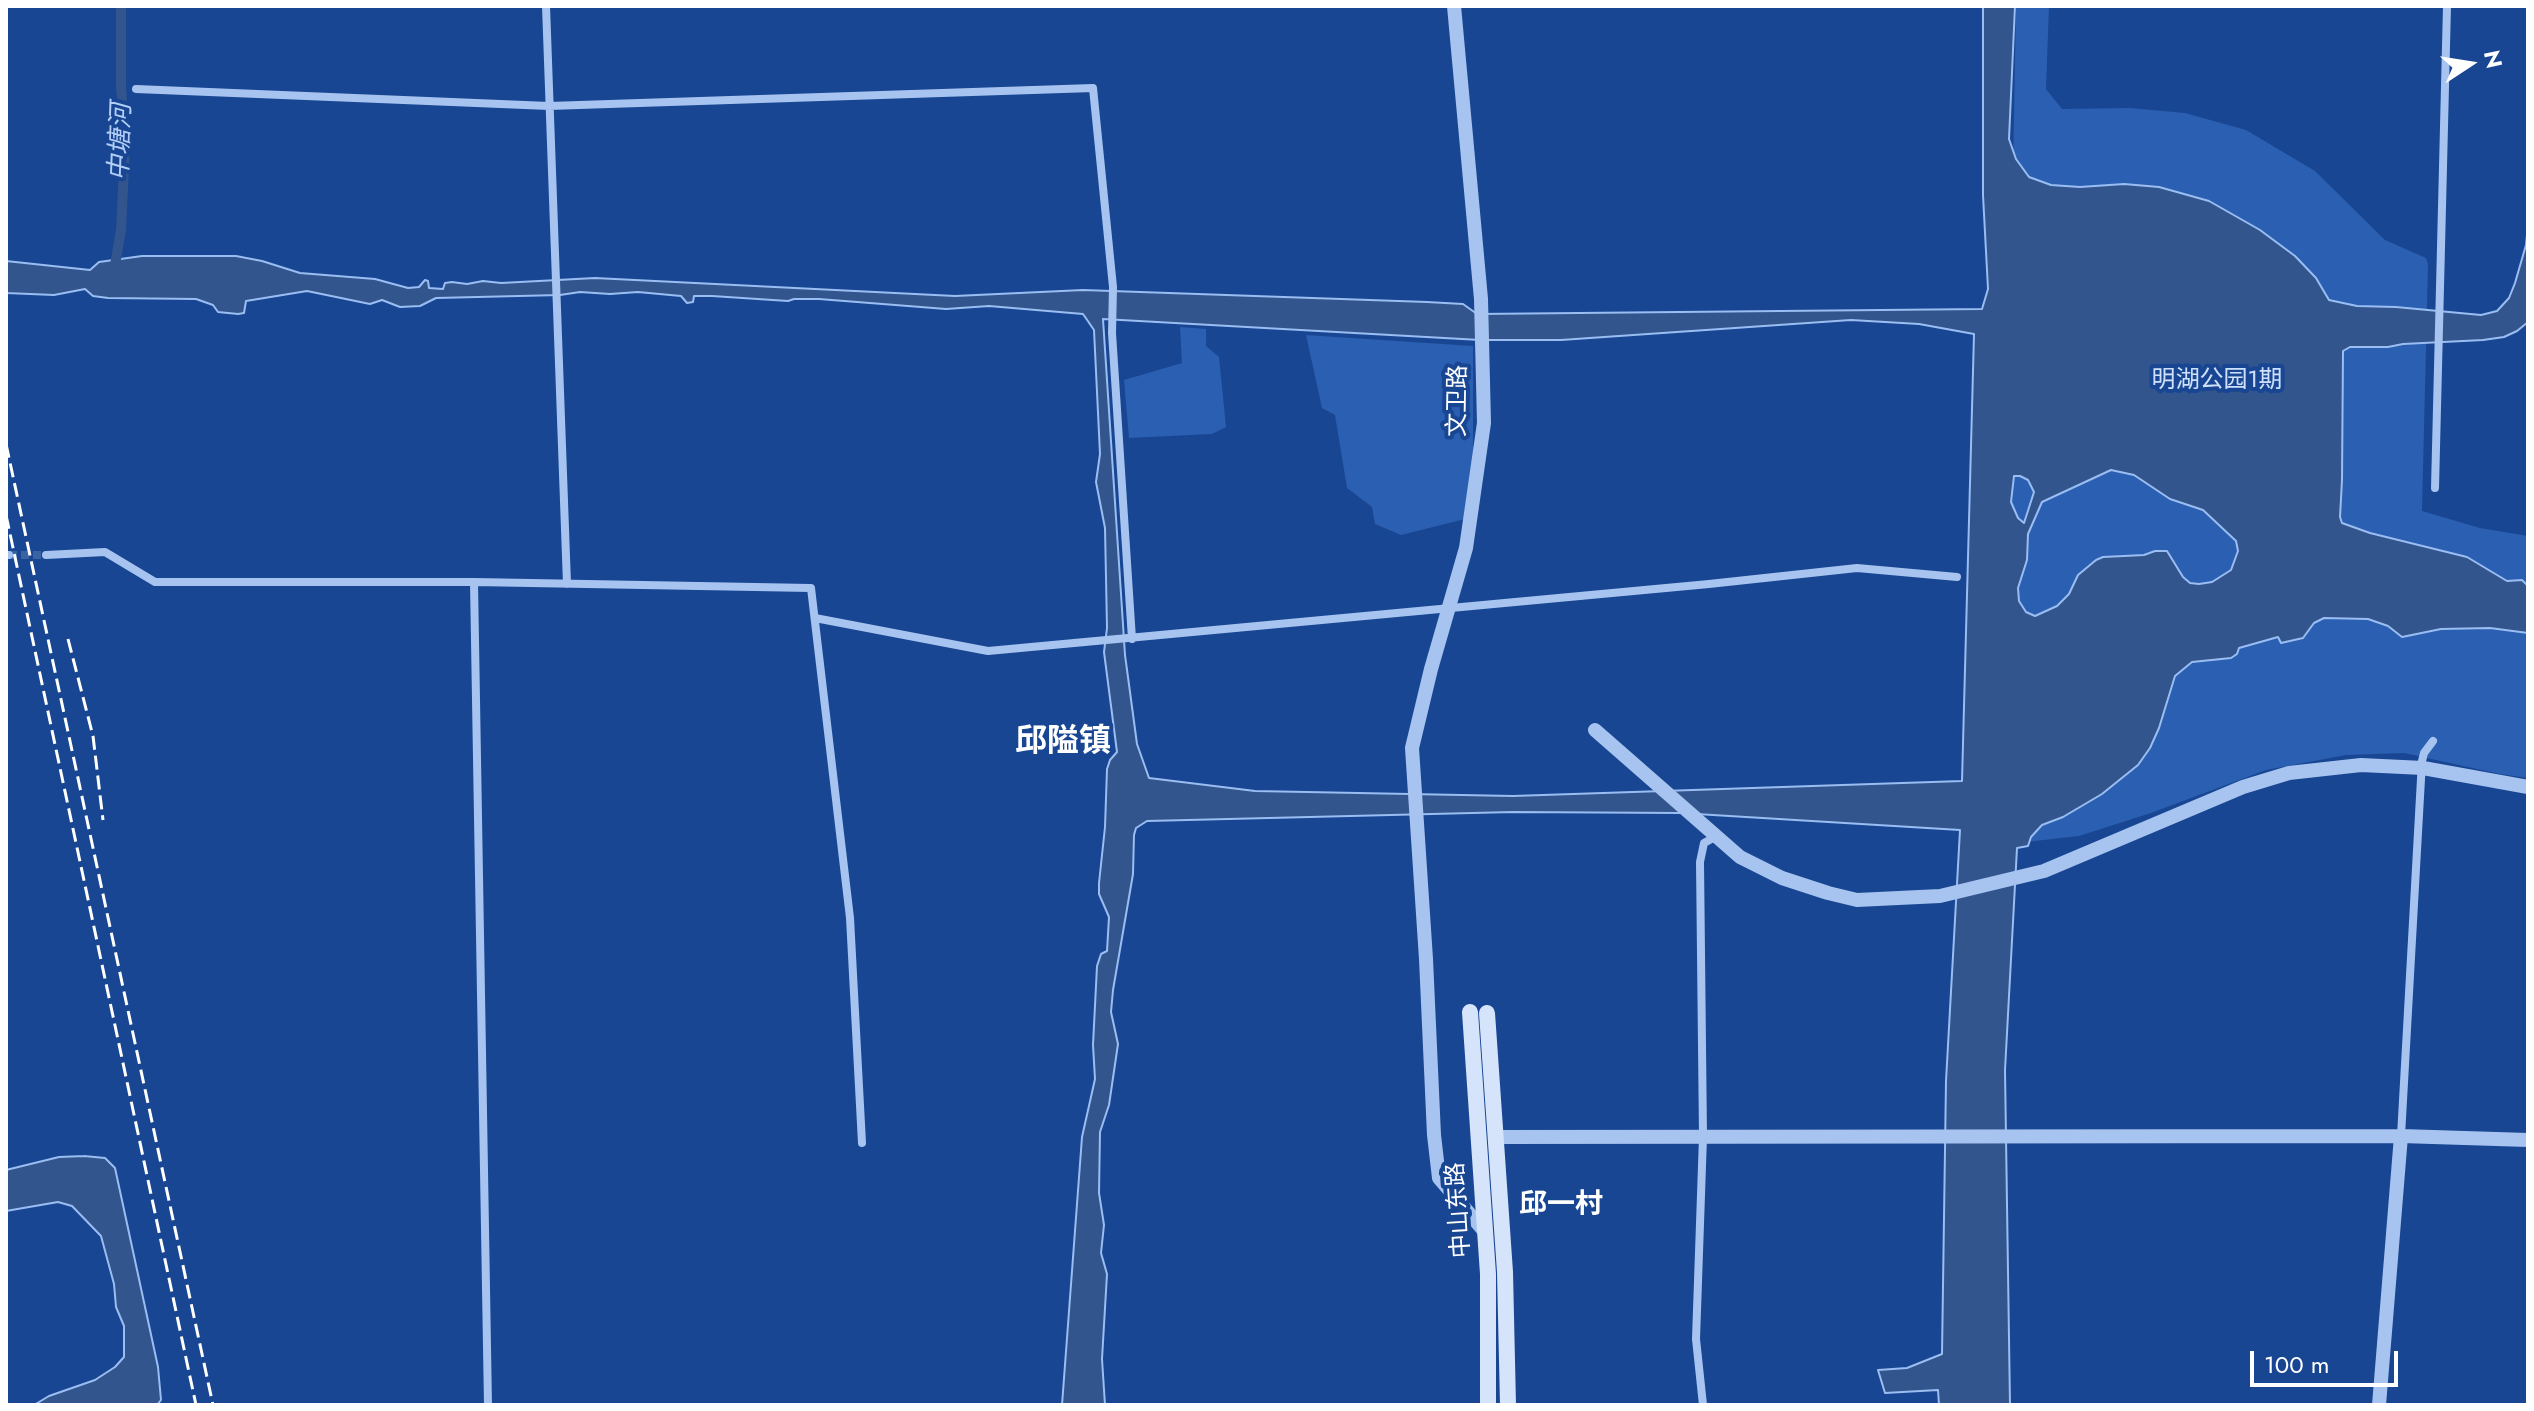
<!DOCTYPE html>
<html>
<head>
<meta charset="utf-8">
<style>
  body { margin:0 }
  #map { position:relative; width:2534px; height:1411px; overflow:hidden; background:#184692; font-family:Jost,sans-serif }
  canvas { display:block }
  .frame { position:absolute; inset:0; border:8px solid #fff; pointer-events:none }
  .north { position:absolute; left:2430px; top:24px; width:80px; height:80px; -webkit-text-stroke:6px #184692; paint-order:stroke; rotate:78deg; font-size:22px; font-weight:700; line-height:32px; text-align:center; color:#fff }
  .north::after { content:''; display:block; margin:auto; width:28px; height:36px; background:#fff; clip-path:polygon(50% 0,100% 100%,50% 72%,0 100%) }
  .scale { position:absolute; left:2250px; top:1351px; width:148px; height:36px; box-sizing:border-box; border:4px solid #fff; border-top:0; padding-left:10px; font-size:24px; line-height:28px; white-space:nowrap; color:#fff; -webkit-text-stroke:6px #184692; paint-order:stroke }
</style>
</head>
<body>
<div id="map">
<canvas width="2534" height="1411"></canvas>
<div class="frame"></div>
<div class="north">N</div>
<div class="scale">100 m</div>
</div>
<script>
const g = document.querySelector('canvas').getContext('2d');
g.lineJoin = 'round';
function fill(path, color) { g.fillStyle = color; g.fill(path, 'evenodd'); }
const poly = rows => new Path2D(rows.map(r => 'M' + r).join(''));
function stroke(path, color, width, dash) { g.strokeStyle = color; g.lineWidth = width; g.lineCap = dash ? 'butt' : 'round'; g.setLineDash(dash || []); g.stroke(path); }
function label(font, color, halo, rows, align = 'center') {
  g.font = font + ' Jost,"Noto Sans SC",sans-serif'; g.lineWidth = 8; g.setLineDash([]); g.textBaseline = 'middle'; g.strokeStyle = halo; g.fillStyle = color; for (const [text, x, y, turn = 0] of rows) {
    g.save(); g.translate(x, y); g.rotate((+turn || 0) * Math.PI / 180); g.textAlign = isNaN(turn) ? turn : align; if (halo) g.strokeText(text, 0, 0); g.fillText(text, 0, 0); g.restore();
  }
}
fill(poly([
  [2016,6,2049,6,2046,89,2062,109,2130,108,2185,113,2246,130,2315,171,2385,240,2426,258,2428,264,2422,511,2480,528,2528,536,2528,778,2500,774,2404,753,2346,755,2266,770,2151,813,2079,836,2026,842,2007,499],
  [1180,327,1206,329,1206,346,1219,357,1226,427,1212,434,1129,438,1124,380,1182,363],
  [1306,335,1473,346,1473,517,1401,535,1375,524,1372,507,1347,488,1335,415,1322,408]
]), '#2a5fb1');
const water = poly([
  [1983,6,2015,6,2009,139,2016,159,2029,177,2051,185,2080,187,2124,184,2159,187,2209,201,2260,230,2295,256,2316,278,2329,300,2357,306,2396,307,2481,315,2497,311,2509,298,2515,283,2526,245,2528,225,2528,322,2517,331,2504,337,2483,340,2403,344,2388,347,2350,347,2343,351,2342,480,2340,517,2342,523,2370,533,2467,557,2507,581,2522,580,2528,586,2528,633,2490,628,2441,629,2402,637,2388,626,2368,619,2324,618,2314,623,2303,638,2281,643,2278,637,2239,648,2237,654,2231,658,2192,662,2175,676,2159,728,2150,748,2138,765,2102,794,2063,817,2042,825,2031,837,2028,846,2017,848,2005,1070,2010,1405,1939,1405,1938,1390,1885,1393,1878,1370,1907,1368,1942,1354,1946,1081,1960,830,1680,813,1513,812,1147,821,1136,828,1134,835,1133,874,1113,990,1111,1012,1118,1044,1109,1105,1100,1132,1099,1193,1104,1225,1101,1253,1107,1274,1102,1359,1105,1405,1062,1405,1082,1137,1095,1079,1093,1045,1097,966,1101,954,1107,951,1109,917,1099,894,1099,883,1105,827,1107,769,1110,760,1117,752,1104,652,1107,628,1105,528,1096,482,1100,454,1094,330,1083,314,989,306,946,309,819,299,794,299,788,301,712,296,694,296,693,302,687,303,681,296,638,292,610,294,580,292,560,295,436,298,420,306,400,307,382,300,370,304,307,291,246,301,244,313,238,314,218,312,213,305,196,299,108,298,93,296,85,289,54,295,6,293,6,261,90,270,99,262,142,256,236,256,262,261,300,273,375,279,408,288,419,287,425,280,428,281,429,288,443,289,445,283,452,282,467,284,483,281,501,283,595,278,955,296,1083,290,1427,302,1463,304,1477,314,1982,309,1988,289,1983,195,1983,6],
  [1103,319,1480,340,1561,340,1851,320,1919,324,1974,334,1962,781,1513,796,1255,791,1149,778,1137,744,1125,655,1103,319],
  [2111,470,2134,475,2170,499,2203,510,2236,541,2238,551,2231,570,2212,582,2199,584,2190,583,2183,577,2167,551,2155,551,2144,555,2103,557,2096,560,2078,575,2069,594,2057,606,2035,616,2026,612,2019,601,2018,588,2027,560,2028,534,2042,502,2111,470],
  [2014,476,2020,476,2028,480,2034,492,2024,523,2018,518,2011,502,2014,476],
  [84,1156,105,1158,115,1168,158,1367,161,1400,157,1405,34,1405,49,1396,95,1380,115,1367,124,1357,124,1326,116,1307,114,1284,101,1236,72,1206,58,1202,6,1211,6,1170,59,1157,84,1156]
]);
fill(water, '#33558e');
stroke(water, '#9abdf2', 2);
stroke(poly([
  [114,271,121,230,125,145,121,86,121,6]
]), '#33558e', 10);
stroke(poly([
  [9,555,46,555]
]), '#3b62a2', 8, [8, 4]);
stroke(poly([
  [546,6,567,584],
  [136,89,549,106,1093,88,1113,287,1112,333,1132,639],
  [2435,488,2447,6],
  [6,555,9,555],
  [46,555,105,552,155,582,474,582],
  [815,618,988,651,1709,584,1857,568,1957,577],
  [2401,1136,2422,761,2424,753,2433,741],
  [488,1405,474,582,811,588,850,918,862,1143],
  [1703,1405,1696,1339,1703,1137,1700,862,1704,843,1715,837]
]), '#a7c4f0', 8);
stroke(poly([
  [1454,6,1481,299,1484,423,1466,548,1431,669,1412,748,1426,959,1434,1135,1439,1178,1485,1232],
  [1595,730,1740,857,1782,878,1828,893,1857,900,1940,896,2044,871,2243,787,2289,773,2361,765,2423,768,2528,787],
  [1495,1137,2401,1136,2528,1140],
  [2379,1405,2401,1136]
]), '#a7c4f0', 14);
stroke(poly([
  [1470,1012,1488,1274,1488,1405],
  [1487,1013,1505,1272,1508,1405]
]), '#d5e3fb', 16);
stroke(poly([
  [6,444,213,1405],
  [6,515,196,1405],
  [68,639,93,736,103,820]
]), '#fff', 3, [14, 6]);
label('24px', '#cee0fb', '#184692', [
  ["明湖公园1期",2217,381]
]);
label('24px', '#fff', '#184692', [
  ["文卫路",1459,401,-89],
  ["中山东路",1460,1210,-94]
]);
label('italic 26px', '#b3cef7', '#184692', [
  ["中塘河",122,142,-88]
]);
label('bold 28px', '#fff', '#184692', [
  ["邱一村",1561,1206]
]);
label('bold 32px', '#fff', '#184692', [
  ["邱隘镇",1063,743]
]);
</script>
</body>
</html>
